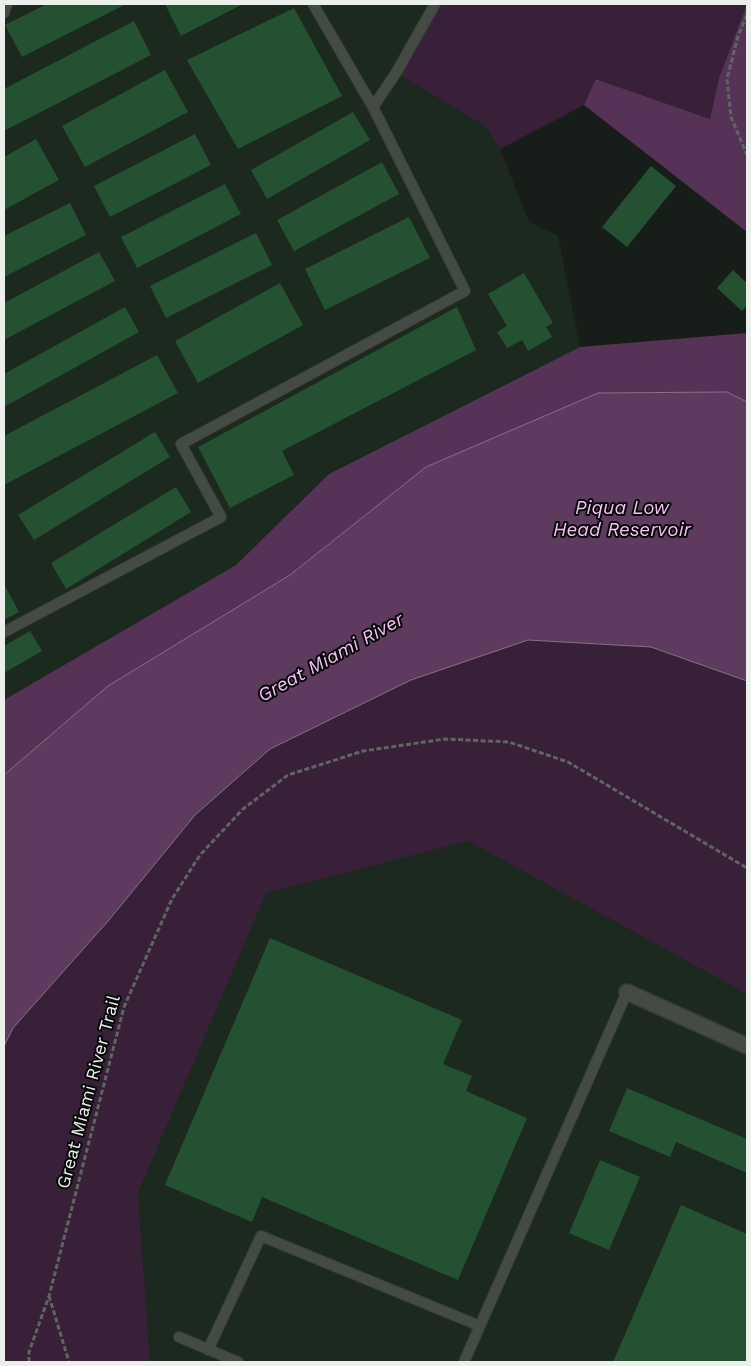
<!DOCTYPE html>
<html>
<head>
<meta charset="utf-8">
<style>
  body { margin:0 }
  #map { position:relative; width:751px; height:1366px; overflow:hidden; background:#171e19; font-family:"Work Sans",sans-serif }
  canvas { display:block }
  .frame { position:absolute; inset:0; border:5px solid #ebf0ec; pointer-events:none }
</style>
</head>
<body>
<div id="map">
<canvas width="751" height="1366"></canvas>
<div class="frame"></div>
</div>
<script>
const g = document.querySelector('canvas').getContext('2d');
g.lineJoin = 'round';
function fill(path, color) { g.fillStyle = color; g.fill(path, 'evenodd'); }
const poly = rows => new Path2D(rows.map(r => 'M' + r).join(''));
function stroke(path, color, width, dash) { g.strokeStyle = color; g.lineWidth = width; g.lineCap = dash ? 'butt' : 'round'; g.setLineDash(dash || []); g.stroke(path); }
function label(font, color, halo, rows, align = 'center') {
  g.font = font + ' "Work Sans",sans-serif'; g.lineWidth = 4; g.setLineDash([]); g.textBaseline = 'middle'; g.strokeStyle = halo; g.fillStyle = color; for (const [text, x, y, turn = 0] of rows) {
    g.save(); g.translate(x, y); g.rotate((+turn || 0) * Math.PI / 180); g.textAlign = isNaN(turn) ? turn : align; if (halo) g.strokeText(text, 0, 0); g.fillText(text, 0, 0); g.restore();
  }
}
fill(poly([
  [4,4,435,4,396,73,485,126,500,149,529,222,558,236,580,347,329,474,236,565,4,700],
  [468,841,747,994,747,1362,150,1362,138,1193,265,893]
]), '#1c291f');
fill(poly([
  [435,4,747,4,719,78,710,119,597,79,584,105,500,149,485,126,396,73],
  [528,640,651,647,747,681,747,994,468,841,266,893,138,1193,150,1362,4,1362,4,1046,13,1028,109,920,195,815,270,749,411,680]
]), '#382138');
fill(poly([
  [747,4,747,232,584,105,596,79,710,119,719,78],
  [747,333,747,402,727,392,426,467,290,575,108,686,4,775,4,700,236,565,329,474,580,347]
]), '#563356');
const water = poly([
  [727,392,747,402,747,681,651,647,528,640,411,680,270,749,195,815,109,920,13,1028,4,1046,4,775,108,686,290,575,426,467,598,393,727,392]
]);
fill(water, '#5d3a5e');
stroke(water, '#887189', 1);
fill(poly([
  [47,4,126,4,22,57,5,25],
  [165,4,243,4,181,36],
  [294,8,342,96,238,149,187,60],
  [134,21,151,55,4,131,4,89],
  [165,70,188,112,85,167,62,126],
  [353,112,370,140,267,199,251,170],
  [195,134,211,165,110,217,94,186],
  [36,139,59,180,4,210,4,157],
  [382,162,399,194,294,251,277,220],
  [651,166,676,186,627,247,602,227],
  [225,184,241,214,137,268,121,237],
  [70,203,86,235,4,277,4,236],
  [409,217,430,258,325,310,305,269],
  [256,233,272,265,166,318,150,286],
  [99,252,115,281,4,340,4,303],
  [733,270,747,283,747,305,742,311,717,288],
  [524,273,553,323,546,327,552,337,528,351,522,340,507,348,497,332,507,326,488,294],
  [280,283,303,325,198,383,175,341],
  [125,307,139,332,4,407,4,374],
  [457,307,476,350,282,451,294,475,230,508,198,447],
  [157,355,178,393,4,485,4,436],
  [155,432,170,457,34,540,18,515],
  [176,487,191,512,66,589,51,563],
  [4,584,19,612,4,620],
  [30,631,42,651,4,673,4,646],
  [270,938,462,1020,443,1064,472,1076,466,1091,527,1118,458,1280,262,1197,252,1222,165,1185],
  [627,1088,747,1139,747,1173,676,1142,670,1157,609,1131],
  [600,1160,640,1177,609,1250,569,1233],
  [681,1205,747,1234,747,1362,613,1362]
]), '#245131');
const lane = poly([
  [4,13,7,4],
  [373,107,396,73,435,4],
  [4,632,221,517,181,444,465,291,373,107,313,4],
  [179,1337,238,1362],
  [208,1350,261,1236,480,1326],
  [464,1362,627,992]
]);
const street = poly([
  [627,992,747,1046]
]);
stroke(lane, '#373b38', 12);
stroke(street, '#373b38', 18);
stroke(poly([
  [747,15,738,36,727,79,731,117,747,155],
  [49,1296,69,1362],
  [29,1362,29,1352,49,1296,124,1007,172,899,200,855,243,809,288,775,363,751,445,739,509,742,568,762,747,868]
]), '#5f6561', 3, [5, 2.5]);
stroke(lane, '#444b45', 10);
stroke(street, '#444b45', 15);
label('18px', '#ebf0ec', '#050806', [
  ["Great Miami River Trail",89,1092,-75]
]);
label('italic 19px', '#fbbffb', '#050806', [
  ["Piqua Low",622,508],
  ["Head Reservoir",622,530],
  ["Great Miami River",331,658,-29]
]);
</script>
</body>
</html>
